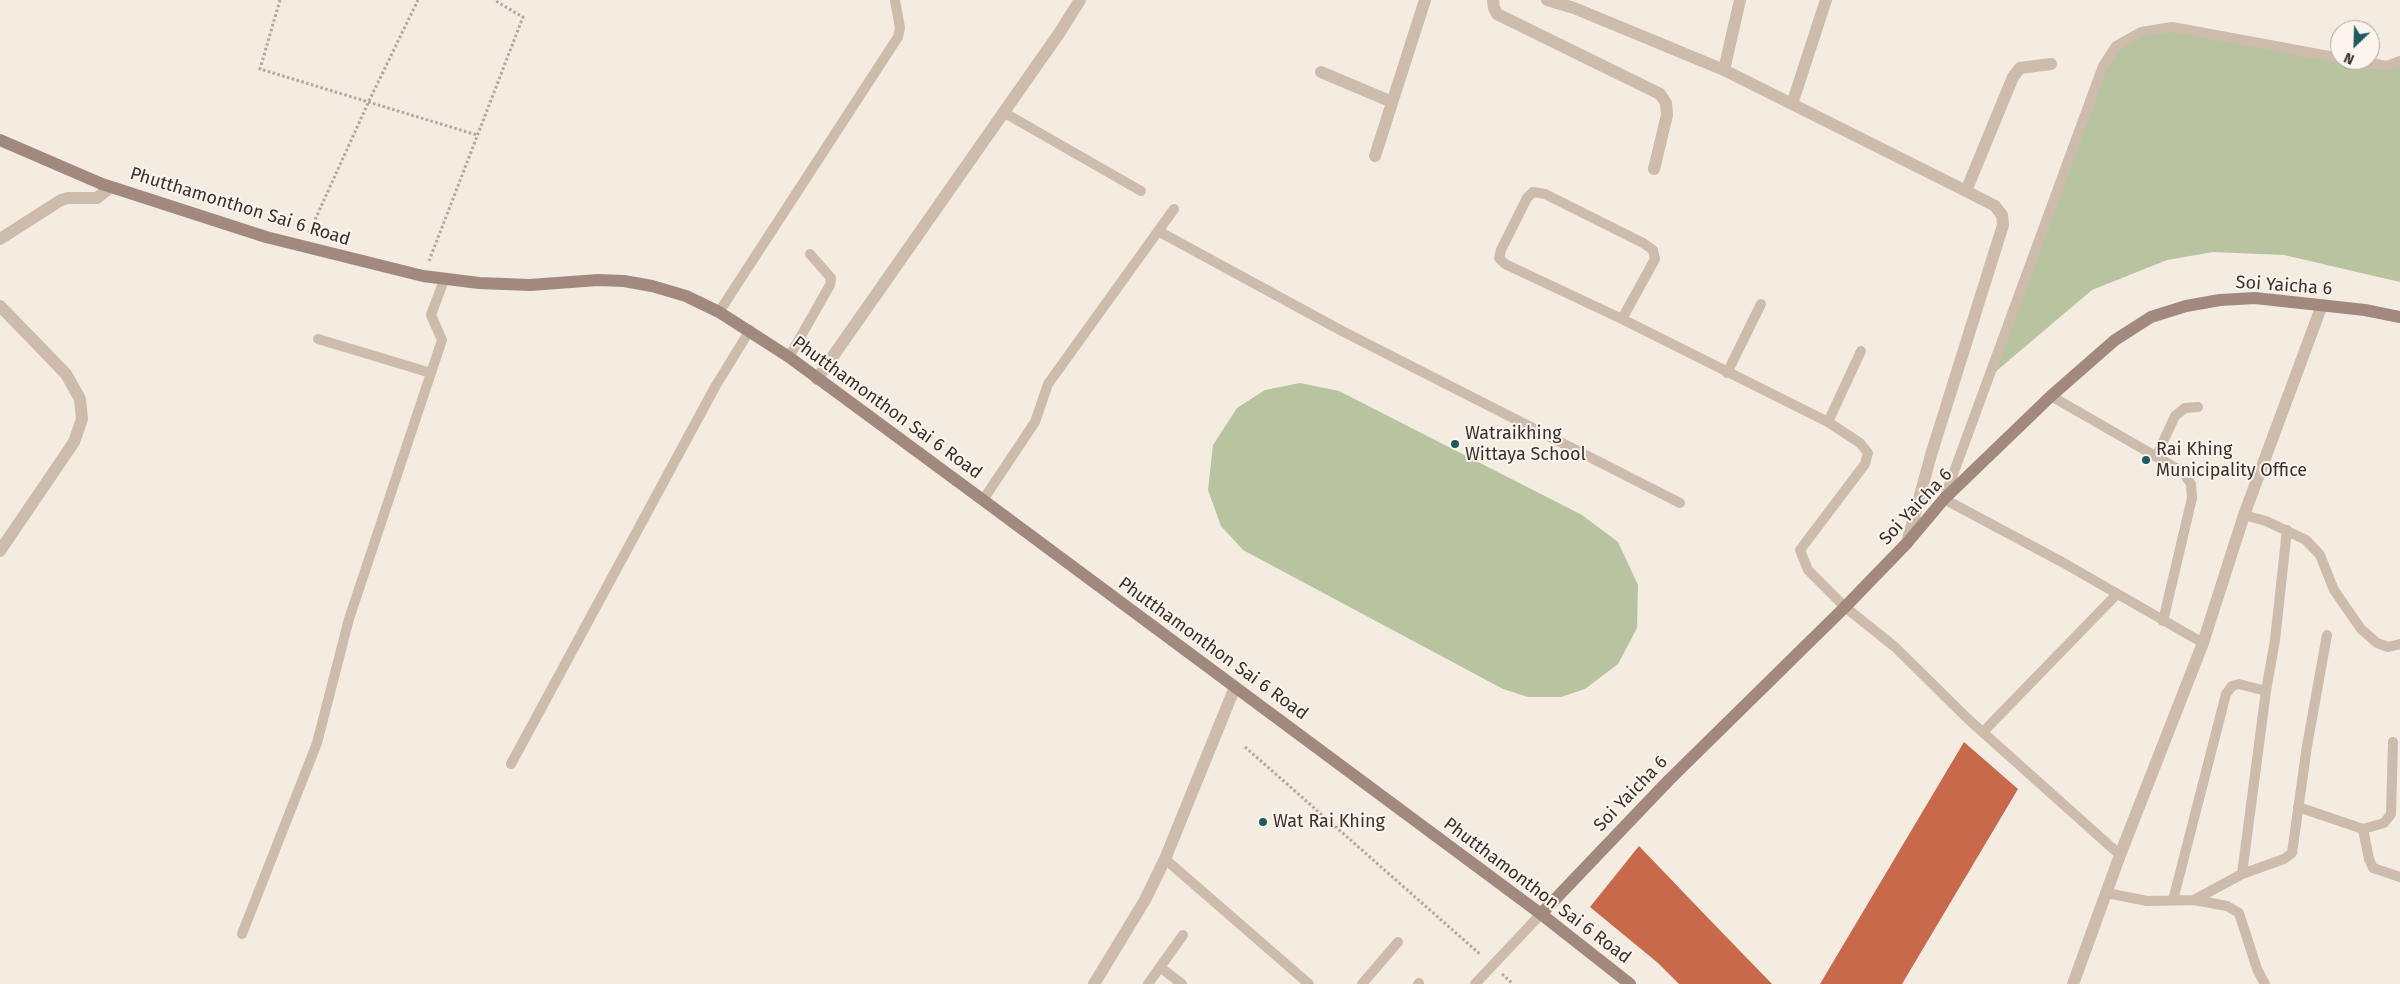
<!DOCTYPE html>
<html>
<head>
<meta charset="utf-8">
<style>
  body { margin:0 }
  #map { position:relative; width:2400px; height:984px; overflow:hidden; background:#f4ebe1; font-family:"Fira Sans",sans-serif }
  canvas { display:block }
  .north { position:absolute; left:2330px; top:20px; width:50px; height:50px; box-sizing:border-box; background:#fbf5ee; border:1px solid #aea6a0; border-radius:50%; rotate:204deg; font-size:14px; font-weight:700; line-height:20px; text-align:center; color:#3b302b }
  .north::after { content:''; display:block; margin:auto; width:18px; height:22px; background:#1f5a5e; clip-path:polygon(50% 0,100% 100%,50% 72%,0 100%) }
</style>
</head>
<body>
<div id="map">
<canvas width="2400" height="984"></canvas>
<div class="north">N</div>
</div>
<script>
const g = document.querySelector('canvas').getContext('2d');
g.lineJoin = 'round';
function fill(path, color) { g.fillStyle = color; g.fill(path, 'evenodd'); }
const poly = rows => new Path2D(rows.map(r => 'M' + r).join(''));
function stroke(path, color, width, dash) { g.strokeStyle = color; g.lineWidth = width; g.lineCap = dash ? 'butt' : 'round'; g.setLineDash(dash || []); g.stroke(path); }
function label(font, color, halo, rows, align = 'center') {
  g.font = font + ' "Fira Sans",sans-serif'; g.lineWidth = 4; g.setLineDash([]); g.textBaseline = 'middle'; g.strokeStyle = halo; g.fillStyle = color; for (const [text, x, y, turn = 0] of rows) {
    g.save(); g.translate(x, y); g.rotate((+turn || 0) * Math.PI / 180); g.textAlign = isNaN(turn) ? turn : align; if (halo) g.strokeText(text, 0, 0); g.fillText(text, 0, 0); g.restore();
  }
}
fill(poly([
  [2174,29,2340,60,2400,62,2400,282,2284,255,2213,252,2167,260,2092,290,1994,373,2084,117,2117,47,2140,33],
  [1300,383,1339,391,1582,515,1618,542,1638,585,1637,628,1618,664,1585,689,1561,697,1528,697,1503,689,1243,550,1221,526,1208,490,1213,445,1237,408,1265,390]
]), '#b8c4a0');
fill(poly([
  [1964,742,2018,789,1902,984,1820,984],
  [1639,846,1708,918,1772,984,1679,984,1658,963,1590,907]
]), '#c8694b');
stroke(poly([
  [280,0,260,69,477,135],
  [309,233,369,101,418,0],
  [429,261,523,17,494,0],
  [1245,747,1481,955],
  [1502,974,1513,984]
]), '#b9a596', 3, [2.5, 2.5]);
stroke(poly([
  [2354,60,2387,66,2400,61],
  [1003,112,1141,191],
  [1158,231,1342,331,1680,503],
  [719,312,898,37,900,28,895,0],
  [1622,319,1655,259,1653,250,1643,243,1545,194,1533,192,1527,198,1501,250,1499,258,1505,264,1622,319,1828,422,1860,443,1868,453,1865,464,1800,550,1808,570,1845,607,1895,647,1968,719,2120,855],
  [318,339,431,373],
  [789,357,830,285,831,278,810,254],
  [1727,373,1761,304],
  [2051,396,2183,472,2191,484,2192,498,2163,621],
  [1828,422,1861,351],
  [2156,457,2175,416,2185,408,2198,407],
  [983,500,1035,422,1048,384,1174,209],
  [2244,515,2266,521,2306,540,2320,555,2334,590,2361,629,2377,643,2388,647,2400,644],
  [2203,643,2062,562,1944,499,2103,66,2116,46,2141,32,2172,27,2340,58],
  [1983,732,2117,594],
  [511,764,715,387,750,330],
  [2298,807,2363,829,2384,823,2391,814,2393,742],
  [2363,829,2369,859,2373,868,2400,877],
  [1165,859,1309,984],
  [2242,874,2266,691],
  [2107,893,2147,901,2194,900,2242,874,2284,859,2292,853,2307,746,2327,635],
  [2173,900,2226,694,2232,686,2239,684,2266,691,2275,640,2287,530],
  [2194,900,2227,906,2239,913,2257,969,2265,984],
  [242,934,317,743,349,619,442,340,431,315,444,280],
  [1160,967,1182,984],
  [1148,984,1183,935],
  [1362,984,1398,942],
  [1418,984,1419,983],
  [1475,984,1541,914]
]), '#cdbbac', 10);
stroke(poly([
  [1493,0,1494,8,1497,14,1660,94,1666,103,1667,115,1654,169],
  [1547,0,1574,8,1724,70,1966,191,1995,206,2002,215,2003,225,1931,455,1907,543],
  [1724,70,1740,0],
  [1321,72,1392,102],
  [1792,104,1826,0],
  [1375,156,1425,0],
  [1966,191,2013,77,2020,68,2051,64],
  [0,239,61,200,68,198,97,198,111,187],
  [0,306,66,374,80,399,82,419,74,442,0,551],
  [817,379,1060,32,1080,0],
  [1094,984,1145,900,1165,859,1235,687],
  [2073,984,2120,855,2203,643,2244,515,2322,305]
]), '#cdbbac', 12);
stroke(poly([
  [0,140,102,184,266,237,423,276,479,283,530,285,598,280,624,281,652,286,686,296,719,312,789,357,983,500,1541,914,1630,984],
  [1541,914,1669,780,1845,607,1907,543,1944,499,2051,396,2115,340,2151,317,2186,306,2220,300,2255,298,2365,310,2400,317]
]), '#a18a7d', 12);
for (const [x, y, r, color] of [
  [1455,444,5,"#1f5a5e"],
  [2146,460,5,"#1f5a5e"],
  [1263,822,5,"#1f5a5e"]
]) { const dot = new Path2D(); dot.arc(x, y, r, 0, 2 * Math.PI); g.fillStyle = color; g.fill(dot); stroke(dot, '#fbf5ee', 2); }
label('18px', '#3b302b', '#fbf5ee', [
  ["Phutthamonthon Sai 6 Road",240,207,17],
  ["Soi Yaicha 6",2284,286,4],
  ["Phutthamonthon Sai 6 Road",887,408,36],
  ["Soi Yaicha 6",1916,507,-47],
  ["Phutthamonthon Sai 6 Road",1213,649,36],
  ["Soi Yaicha 6",1631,794,-46],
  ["Phutthamonthon Sai 6 Road",1537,891,37]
]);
label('18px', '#3b302b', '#fbf5ee', [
  ["Watraikhing",1465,434],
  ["Wittaya School",1465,455],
  ["Rai Khing",2156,450],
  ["Municipality Office",2156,471],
  ["Wat Rai Khing",1273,822]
], 'left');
</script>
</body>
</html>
